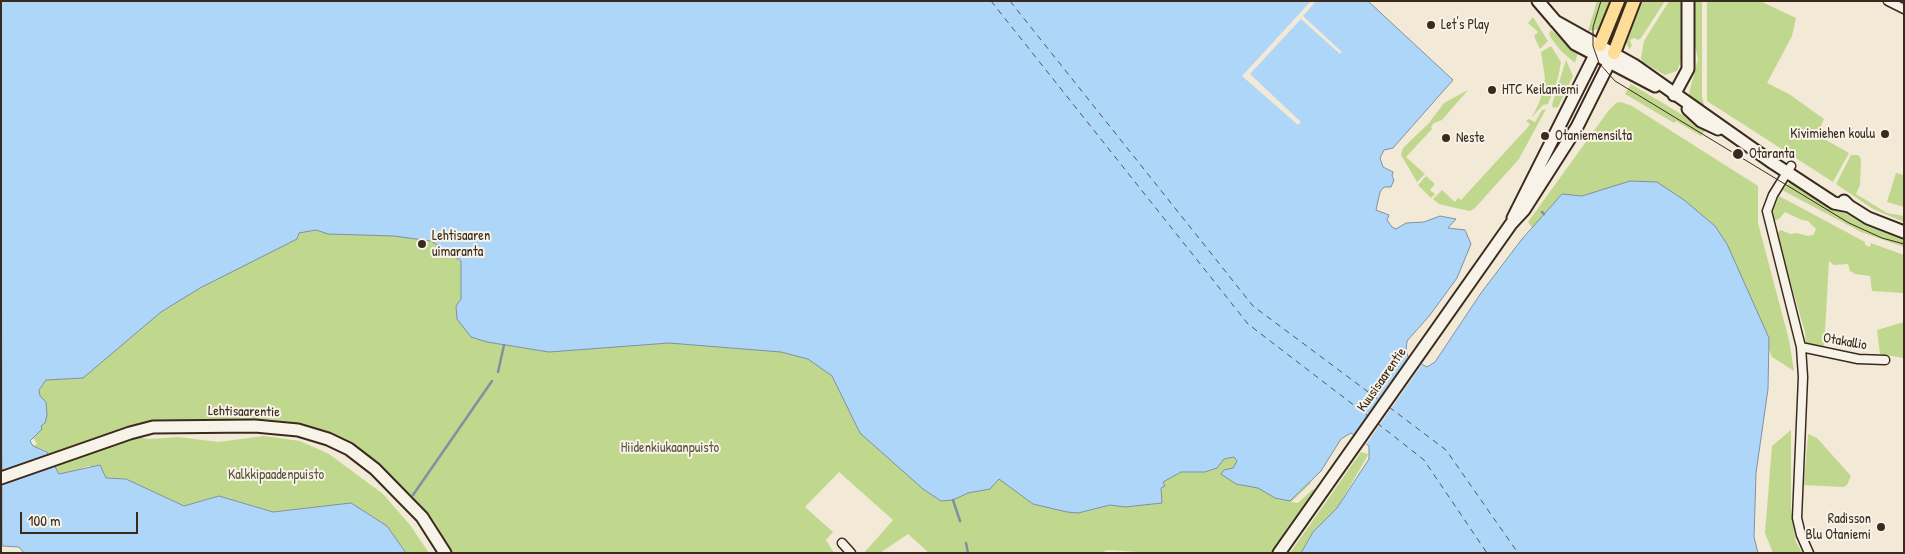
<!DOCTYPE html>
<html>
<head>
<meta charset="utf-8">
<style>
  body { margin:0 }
  #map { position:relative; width:1905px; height:554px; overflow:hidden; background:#f3e9d7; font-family:"Patrick Hand",sans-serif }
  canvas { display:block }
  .frame { position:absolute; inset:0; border:2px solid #3b2a1e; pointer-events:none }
  .scale { position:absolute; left:20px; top:512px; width:118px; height:22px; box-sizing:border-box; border:2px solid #3b2a1e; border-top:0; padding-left:6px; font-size:15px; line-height:18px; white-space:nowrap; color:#3b2a1e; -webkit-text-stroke:4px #f7f3e8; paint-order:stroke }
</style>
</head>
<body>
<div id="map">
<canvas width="1905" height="554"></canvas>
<div class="frame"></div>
<div class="scale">100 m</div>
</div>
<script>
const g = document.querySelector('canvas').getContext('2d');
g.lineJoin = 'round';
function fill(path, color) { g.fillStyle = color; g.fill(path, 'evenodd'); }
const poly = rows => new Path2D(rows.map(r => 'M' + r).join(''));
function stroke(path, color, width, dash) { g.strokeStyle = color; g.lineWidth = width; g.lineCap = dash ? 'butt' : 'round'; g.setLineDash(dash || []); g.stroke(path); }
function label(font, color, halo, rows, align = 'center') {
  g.font = font + ' "Patrick Hand",sans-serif'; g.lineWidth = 4; g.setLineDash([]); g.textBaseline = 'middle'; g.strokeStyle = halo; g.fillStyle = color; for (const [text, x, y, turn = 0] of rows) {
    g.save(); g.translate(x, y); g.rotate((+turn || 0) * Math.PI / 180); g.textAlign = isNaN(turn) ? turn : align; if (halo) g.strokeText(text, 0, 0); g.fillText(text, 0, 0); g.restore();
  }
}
fill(poly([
  [1597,1,1613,1,1600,29,1588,31],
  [1640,1,1665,1,1641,38,1638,40,1634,38,1630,40,1632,46,1629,49,1626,42,1630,24],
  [1669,1,1683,1,1683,56,1677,71,1665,75,1642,62,1641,58,1644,41],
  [1692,1,1702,1,1702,97,1705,109,1692,100,1689,93,1698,59,1692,32],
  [1707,1,1760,1,1796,18,1792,36,1767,83,1789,94,1824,119,1817,135,1849,153,1833,182,1707,101],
  [1533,17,1548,41,1540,49,1534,36,1538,32,1528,23],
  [1551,30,1578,52,1575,63,1561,51,1551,38,1549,34],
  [1551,46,1561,62,1558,78,1548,104,1543,105,1532,117,1540,101,1545,78,1541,52],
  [1566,60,1573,76,1561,101,1558,107,1553,108,1552,105],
  [1631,84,1706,129,1701,136,1676,121,1674,123,1625,94],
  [1468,90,1442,120,1434,123,1431,127,1432,129,1406,157,1425,174,1417,182,1401,155,1403,148,1429,123,1444,103],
  [1621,102,1632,106,1758,186,1758,223,1789,340,1794,371,1772,357,1727,244,1718,240,1522,239,1532,228,1528,222,1609,110,1616,103],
  [1546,109,1519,159,1475,208,1470,211,1460,209,1439,204,1433,199,1442,190,1455,202,1458,198,1461,200,1528,127,1530,124,1526,121,1529,119,1535,122,1542,110],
  [1851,155,1858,155,1861,159,1860,185,1856,194,1887,213,1904,216,1904,222,1873,209,1836,184],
  [1896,173,1904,175,1904,207,1887,202],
  [1426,176,1435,184,1430,190,1435,194,1431,198,1418,185],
  [1791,182,1808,188,1866,223,1904,237,1904,247,1861,232,1782,190],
  [1779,196,1865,242,1865,245,1870,247,1871,243,1904,255,1904,293,1872,291,1870,276,1855,274,1850,271,1848,264,1834,265,1829,261,1824,349,1806,345,1805,332,1776,233,1781,230,1790,234,1797,233,1808,236,1813,235,1816,229,1808,221,1802,220,1785,212,1779,219,1774,221,1773,211],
  [276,227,402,236,431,241,461,261,783,343,1004,465,1162,503,1162,482,1181,472,1205,472,1217,468,1223,458,1234,457,1310,479,1311,483,1291,502,1298,503,1313,489,1317,491,1274,553,1154,553,1107,550,1102,553,929,553,908,534,880,553,864,553,893,520,839,472,805,507,833,532,826,540,834,553,449,553,417,504,398,484,348,443,302,424,246,421,154,423,51,457,45,450,33,446,37,444,32,436,41,426,46,402,40,396,39,390,46,380],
  [1904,322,1904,358,1880,354,1877,330],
  [1791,430,1791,510,1796,542,1802,553,1773,553,1765,533,1772,446],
  [1808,434,1817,438,1851,476,1847,485,1843,487,1804,485],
  [264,436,300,441,329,454,383,494,410,525,429,553,406,553,387,526,351,504,273,512,219,496,184,506,126,479,106,478,89,466,63,474,56,472,54,466,136,437,149,439,179,437,218,442],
  [1361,452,1368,454,1367,457,1337,508,1313,532,1301,553,1290,553]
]), '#c0d78e');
const water = poly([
  [1,1,1368,1,1453,80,1393,148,1384,150,1380,158,1383,167,1393,172,1392,176,1394,180,1391,187,1384,187,1380,192,1376,210,1389,215,1387,220,1392,227,1396,229,1406,223,1424,222,1440,216,1456,219,1448,228,1465,230,1471,244,1457,278,1430,315,1407,341,1406,350,1408,357,1427,367,1435,362,1481,293,1522,239,1562,194,1582,196,1630,181,1657,182,1684,200,1715,226,1727,244,1769,338,1768,389,1756,473,1754,537,1758,553,1301,553,1313,532,1337,508,1369,459,1369,446,1351,433,1341,439,1321,471,1290,501,1275,498,1258,488,1236,484,1221,474,1224,470,1233,468,1237,461,1234,457,1224,459,1217,468,1205,472,1181,472,1163,482,1165,486,1161,488,1162,503,1125,507,1110,505,1078,513,1067,512,1033,504,999,479,990,489,968,493,953,500,941,501,923,489,860,433,832,376,808,359,781,352,669,343,549,352,487,342,471,337,457,319,456,306,461,299,461,261,431,241,394,236,328,234,316,230,299,233,297,239,200,288,161,312,83,378,46,380,39,390,40,396,46,402,47,415,45,423,41,426,42,429,30,441,33,446,47,452,59,474,100,465,106,478,126,479,184,506,219,496,273,512,351,503,387,526,406,553,24,553,19,547,2,546,1,1]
]);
fill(water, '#aed6f8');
stroke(water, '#8091a1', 1);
fill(poly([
  [1311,1,1316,1,1303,16,1342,52,1340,54,1301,19,1250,74,1301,122,1298,125,1242,76],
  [1411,356,1423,363,1365,446,1354,438]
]), '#f3e9d7');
stroke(poly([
  [1542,212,1544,214],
  [498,372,504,345],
  [413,495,492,381],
  [953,500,960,521],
  [966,543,968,553]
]), '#8091a1', 2.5);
stroke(poly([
  [991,1,1248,324,1368,416],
  [1010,1,1253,306,1379,400],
  [1389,407,1446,450,1518,553],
  [1377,423,1424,460,1487,553]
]), '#585554', 1, [6, 5]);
const street = poly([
  [1888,1,1904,9],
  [1791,166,1773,195,1767,211,1801,347,1803,377,1797,518,1801,535,1809,553],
  [1801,347,1858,359,1885,360],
  [842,543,851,553]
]);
const secondary = poly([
  [1538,1,1575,44,1655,86],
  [1555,21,1634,65,1773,163,1834,203,1849,206],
  [1674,95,1688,69,1688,1],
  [1688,109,1701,121,1718,129],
  [1844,201,1849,206,1868,218,1904,232],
  [1513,218,1600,45],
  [1,478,130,433,153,427,255,426,298,430,328,439,349,449,375,469,422,517,445,553],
  [1279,553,1511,224,1524,210,1577,127,1614,53]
]);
const primary = poly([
  [1600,45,1618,1],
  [1614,53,1634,1]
]);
stroke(street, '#3b2a1e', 11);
stroke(secondary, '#3b2a1e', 15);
stroke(primary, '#3b2a1e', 16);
stroke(street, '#f7f3e8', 8);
stroke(secondary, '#f7f3e8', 11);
stroke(primary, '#fedd96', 12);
stroke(poly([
  [1601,1,1593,27,1593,46,1599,63,1615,81,1849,223,1882,238,1904,244]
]), '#3b2a1e', 1);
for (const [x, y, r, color] of [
  [1431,25,5,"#3b2a1e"],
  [1492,90,5,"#3b2a1e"],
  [1885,134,5,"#3b2a1e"],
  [1545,136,5,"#3b2a1e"],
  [1446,138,5,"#3b2a1e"],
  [1738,154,6,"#3b2a1e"],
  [422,244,5,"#3b2a1e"],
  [1881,527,5,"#3b2a1e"]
]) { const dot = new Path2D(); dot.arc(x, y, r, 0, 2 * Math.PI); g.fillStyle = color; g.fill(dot); stroke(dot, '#f7f3e8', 2); }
label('14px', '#3b2a1e', '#f7f3e8', [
  ["Let's Play",1441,25],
  ["HTC Keilaniemi",1502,90],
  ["Kivimiehen koulu",1875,134,"right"],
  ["Otaniemensilta",1555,136],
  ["Neste",1456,138],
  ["Otaranta",1749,154],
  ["Lehtisaaren",432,236],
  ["uimaranta",432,252],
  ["Radisson",1871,519,"right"],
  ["Blu Otaniemi",1871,535,"right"]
], 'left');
label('14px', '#3b2a1e', '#f7f3e8', [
  ["Otakallio",1845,342,10],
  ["Kuusisaarentie",1382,380,-55],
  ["Lehtisaarentie",244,412,1]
]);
label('14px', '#5c553a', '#f7f3e8', [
  ["Hiidenkiukaanpuisto",670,448],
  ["Kalkkipaadenpuisto",276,475]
]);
</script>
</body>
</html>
